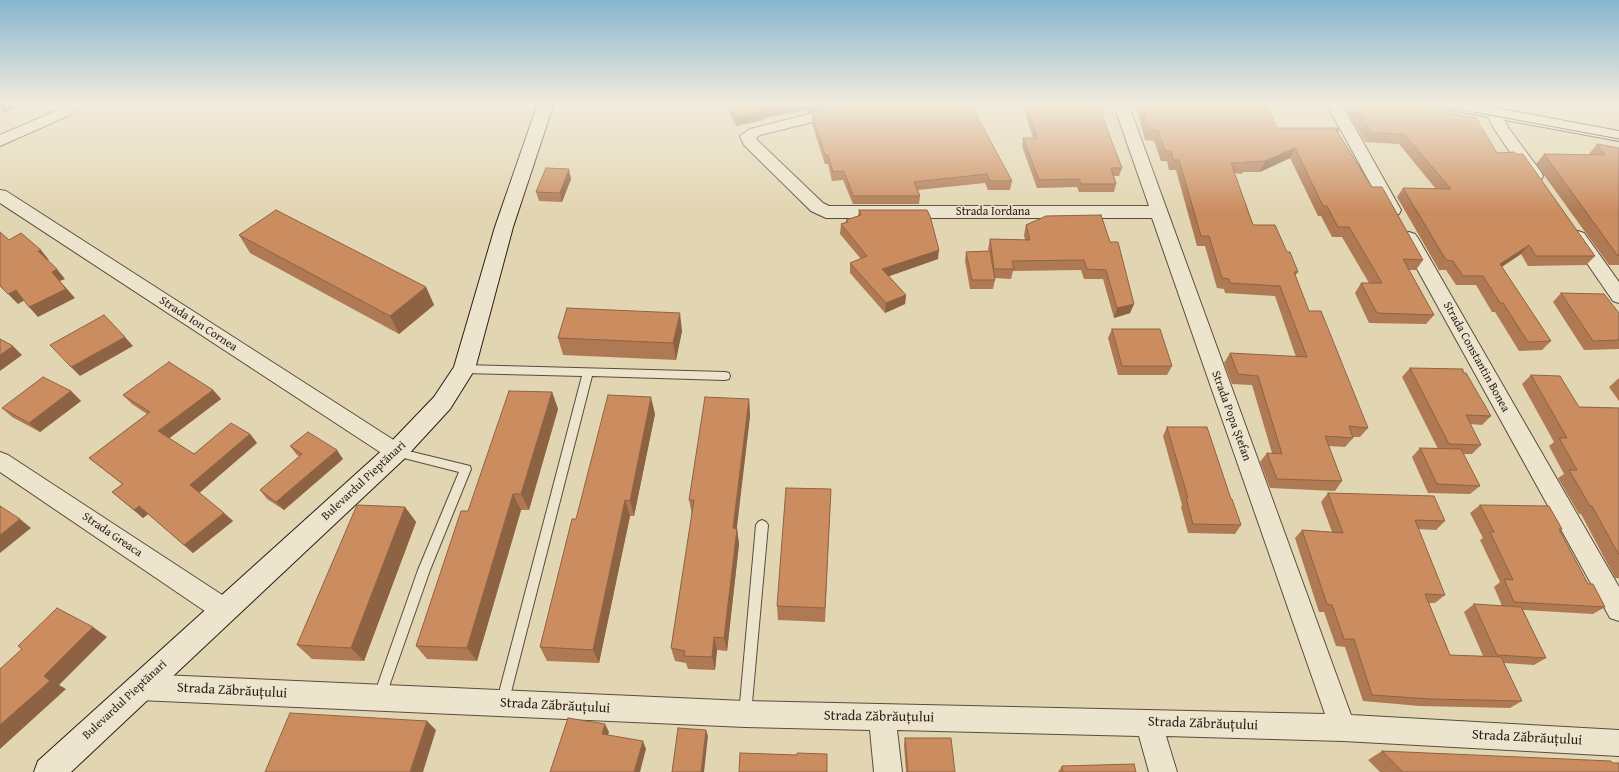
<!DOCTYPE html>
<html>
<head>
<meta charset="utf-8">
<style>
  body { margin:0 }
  canvas { display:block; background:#e2d5b1 }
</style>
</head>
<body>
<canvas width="1619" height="772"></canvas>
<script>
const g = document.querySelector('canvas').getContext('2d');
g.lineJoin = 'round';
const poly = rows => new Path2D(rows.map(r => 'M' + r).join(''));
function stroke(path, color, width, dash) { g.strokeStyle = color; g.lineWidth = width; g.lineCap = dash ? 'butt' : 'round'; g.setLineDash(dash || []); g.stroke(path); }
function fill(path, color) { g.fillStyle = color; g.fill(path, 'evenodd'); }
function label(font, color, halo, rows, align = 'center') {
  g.font = font + ' "Gentium Book Plus",serif'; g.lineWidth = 3; g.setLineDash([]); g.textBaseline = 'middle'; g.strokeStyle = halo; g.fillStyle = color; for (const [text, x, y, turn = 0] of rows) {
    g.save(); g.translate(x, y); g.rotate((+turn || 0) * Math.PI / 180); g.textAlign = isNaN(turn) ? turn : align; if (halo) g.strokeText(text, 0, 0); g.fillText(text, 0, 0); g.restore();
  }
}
const lane = poly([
  [464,365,725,372,729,373,730,376,729,379,725,380,592,376,508,704,507,709,502,710,497,709,496,704,582,376,464,373,461,372,459,369,461,366,464,365],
  [396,448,466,465,470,466,471,469,430,570,385,698,384,703,379,704,374,703,373,698,418,570,459,472,392,455,391,452,392,449,396,448],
  [762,520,766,522,768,525,751,714,750,719,745,720,740,719,739,714,756,525,758,522,762,520]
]);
const street = poly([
  [853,103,880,103,878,106,760,135,756,138,757,140,823,203,829,206,1149,206,1113,103,1128,103,1351,715,1619,730,1619,756,1343,741,1166,736,1177,772,1149,772,1139,736,897,730,902,772,874,772,870,730,745,727,139,700,130,696,126,687,130,678,139,674,745,701,1325,714,1152,218,826,218,811,211,744,145,740,136,750,129,853,103],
  [1326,103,1341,103,1401,210,1399,214,1393,215,1387,214,1326,103],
  [65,107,70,109,73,112,70,115,0,146,0,135,65,107],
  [1494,109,1499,111,1510,130,1541,172,1543,176,1541,180,1535,181,1529,180,1495,130,1486,114,1489,111,1494,109],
  [0,190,6,191,403,446,407,452,403,458,396,461,389,458,0,203,0,190],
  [1578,231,1584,233,1619,282,1619,303,1613,301,1569,237,1572,233,1578,231],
  [1409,232,1415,234,1418,238,1619,587,1619,621,1610,618,1400,238,1403,234,1409,232],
  [0,452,8,455,233,602,236,610,233,618,224,621,215,618,0,472,0,452]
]);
const secondary = poly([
  [538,103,554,103,513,227,475,369,450,409,404,459,71,772,34,772,38,761,388,445,434,397,454,367,495,227,538,103],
  [1432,103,1469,103,1619,131,1619,141,1440,108,1434,106,1432,103]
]);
stroke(lane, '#5a4c3f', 2);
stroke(street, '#5a4c3f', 2);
stroke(secondary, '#2d1e19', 2);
fill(lane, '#ece4cc');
fill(street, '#ece4cc');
fill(secondary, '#ece4cc');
stroke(poly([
  [1425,103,1619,139]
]), '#2d1e19', 1);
fill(poly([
  [724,103,845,103,808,113,807,110,763,118,763,120,736,126],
  [1006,103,1102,103,1104,110,1102,116,1122,168,1119,176,1114,176,1116,184,1114,192,1079,192,1077,187,1037,188,1022,146,1023,138,1033,138,1023,107,1007,108],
  [1135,103,1246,103,1246,106,1277,128,1338,132,1372,187,1423,260,1416,270,1409,270,1434,315,1426,324,1369,323,1355,293,1361,283,1369,283,1342,237,1332,237,1321,216,1318,216,1290,158,1260,172,1243,172,1242,174,1234,173,1253,225,1287,252,1298,272,1295,276,1309,311,1368,428,1360,437,1352,437,1353,438,1345,447,1329,446,1342,481,1335,491,1270,488,1260,462,1267,453,1272,453,1252,385,1232,384,1224,363,1230,353,1296,357,1275,296,1225,293,1224,289,1217,288,1205,246,1197,246,1176,170,1169,170,1167,161,1161,161,1154,141,1145,140,1137,108],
  [1352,103,1421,103,1422,108,1497,153,1595,256,1586,265,1528,266,1521,254,1502,267,1551,341,1542,350,1519,351,1495,312,1492,312,1476,285,1456,285,1446,270,1439,270,1397,197,1403,188,1436,189,1399,144,1365,142,1347,111],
  [812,115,1012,181,1010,190,988,190,985,183,918,190,920,196,919,204,853,204,843,180,832,181,828,164,825,164,812,124],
  [1597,144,1619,148,1619,265,1609,265,1536,164,1544,154,1590,155,1589,154],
  [571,179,562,202,539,201,536,192],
  [859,210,938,259,889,276,906,295,905,304,885,313,850,273,850,263,861,259,840,234,841,224,846,222,846,220,858,216],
  [1026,225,1110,242,1134,304,1130,313,1114,318,1103,279,1084,279,1081,270,1013,271,1011,279,995,278,995,280,993,289,970,289,965,261,966,252,989,251,988,249,990,239,1025,240,1024,235],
  [239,235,426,287,434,305,399,334,250,253],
  [1561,293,1619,313,1619,349,1584,350,1553,302],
  [1112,329,1172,366,1167,375,1118,375,1108,338],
  [682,331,676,360,563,355,558,338],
  [1410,368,1491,416,1482,425,1470,424,1481,445,1472,454,1463,454,1480,486,1470,494,1428,493,1412,457,1420,448,1438,449,1402,377],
  [1531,375,1579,407,1619,408,1619,578,1615,578,1581,514,1579,514,1558,478,1564,474,1549,446,1554,442,1522,384],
  [1619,378,1619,401,1609,387],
  [213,390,221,399,169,438,194,454,250,434,257,443,199,493,224,513,233,521,193,553,148,514,143,518,112,492,122,484,99,466,89,458,147,414,132,404,123,395],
  [71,391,81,401,40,432,12,417,2,408],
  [552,392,558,409,529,510,521,510,477,661,427,659,416,646,468,511],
  [749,399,750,416,736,529,737,529,739,544,727,651,717,650,715,670,688,669,686,663,675,661,671,648,692,515,689,500],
  [655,414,634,516,630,516,599,663,547,661,540,647,576,519],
  [1167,427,1231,499,1241,525,1235,534,1188,533,1181,507,1182,505,1163,436],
  [290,446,343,459,284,510,267,499,260,490,300,457,297,455],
  [831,489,825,622,778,620,777,606],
  [1328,493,1445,521,1436,530,1418,529,1445,595,1435,603,1429,603,1450,655,1483,656,1464,612,1474,604,1502,606,1494,587,1500,582,1480,540,1483,538,1470,513,1480,505,1562,529,1560,531,1588,584,1605,607,1593,614,1523,610,1546,658,1534,665,1504,663,1522,701,1510,708,1420,706,1363,701,1345,647,1336,646,1324,612,1319,612,1295,538,1302,530,1332,532,1321,502],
  [405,507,416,522,364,661,312,659,297,645],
  [905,738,955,772,906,772,904,745],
  [1382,751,1612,763,1619,772,1380,772,1368,760],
  [1062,766,1136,772,1058,772]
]), '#af7953');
fill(poly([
  [26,103,4,113,0,108,0,104],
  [794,103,807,103,807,110,763,118,763,120,736,126,735,117,762,109],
  [810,103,845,103,808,113,808,104],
  [1340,128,1335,138,1336,130],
  [1295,148,1290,158,1260,172,1265,161],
  [569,169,571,179,562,202,560,193],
  [1529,245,1521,254,1492,273,1500,264],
  [41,250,49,260,46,261,38,251],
  [939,250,938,259,881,279,882,269],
  [57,269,65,279,60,281,75,298,38,317,29,307,52,272],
  [426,287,434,305,399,334,390,316],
  [16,290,25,300,18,304,8,294],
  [906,295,905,304,885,313,886,303],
  [1134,304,1130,313,1114,318,1117,308],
  [680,313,682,331,676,360,673,343],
  [125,337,133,346,80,376,71,367],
  [13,346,22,355,0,371,0,355],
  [213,390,221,399,167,440,158,431],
  [71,391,81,401,40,432,29,423],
  [552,392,558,409,529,510,521,494],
  [651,397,655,414,634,516,630,501],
  [749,399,750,416,735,544,733,528],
  [250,434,257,443,198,494,190,485],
  [337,450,343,459,284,510,276,502],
  [513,494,521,510,477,661,467,648],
  [625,500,630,516,599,663,593,650],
  [139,506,148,514,143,518,134,510],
  [405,507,416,522,364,661,351,648],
  [224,513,233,521,193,553,184,545],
  [20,519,31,528,0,553,0,535],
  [737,529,739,544,727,651,724,638],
  [93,627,107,637,59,685,66,689,0,749,0,725,44,676],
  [714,637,717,650,715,670,712,657],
  [427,721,436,730,423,772,410,772],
  [605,724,609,732,606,742,602,734],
  [706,730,708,736,704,772,701,772],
  [643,741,646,749,640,772,634,772]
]), '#8e6343');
const building = poly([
  [728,103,794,103,762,109,763,111,735,117,728,103],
  [859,103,970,103,1012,181,990,181,987,174,914,182,920,196,853,196,844,171,833,172,828,155,825,155,812,115,859,103],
  [1026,103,1102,103,1104,110,1100,110,1122,168,1111,168,1116,184,1081,184,1079,179,1039,180,1023,138,1037,138,1026,103],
  [1141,103,1246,103,1246,106,1267,106,1277,128,1340,128,1336,130,1372,187,1382,187,1423,260,1403,259,1434,315,1377,313,1361,283,1382,283,1349,227,1338,227,1327,206,1323,206,1295,148,1265,161,1246,162,1247,163,1231,163,1253,225,1275,225,1287,252,1290,252,1298,272,1294,272,1309,311,1321,311,1368,428,1349,426,1353,438,1325,436,1342,481,1277,479,1267,453,1282,454,1258,376,1238,374,1230,353,1307,357,1280,286,1230,283,1229,279,1222,278,1209,236,1201,236,1179,160,1173,160,1171,151,1165,151,1158,130,1148,130,1141,103],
  [1353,103,1421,103,1422,108,1476,118,1497,153,1514,152,1516,154,1523,154,1595,256,1536,256,1529,245,1500,264,1551,341,1528,342,1503,303,1500,303,1483,276,1463,276,1453,261,1446,260,1403,188,1451,189,1404,134,1371,133,1353,103],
  [1597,144,1619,148,1619,255,1618,256,1544,154,1605,155,1597,144],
  [546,168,569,169,560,193,536,192,546,168],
  [276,210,426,287,390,316,239,235,276,210],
  [859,210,927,210,930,216,939,250,882,269,906,295,886,303,850,263,867,256,841,224,848,222,846,220,861,215,859,210],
  [1101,215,1110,242,1118,242,1134,304,1117,308,1106,270,1087,269,1084,260,1012,261,1014,269,994,269,990,239,1030,240,1026,225,1046,216,1101,215],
  [0,232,9,240,21,233,41,250,38,251,57,269,52,272,66,289,29,307,16,290,8,294,0,286,0,232],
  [990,251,995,280,972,280,966,252,990,251],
  [1561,293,1604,294,1619,313,1619,340,1593,341,1561,293],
  [567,308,680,313,673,343,558,338,567,308],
  [104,315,125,337,71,367,50,345,104,315],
  [1112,329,1160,329,1172,366,1122,366,1112,329],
  [0,339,13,346,0,355,0,339],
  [169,362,213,390,158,431,194,454,231,423,250,434,190,485,224,513,184,545,139,506,134,510,112,492,123,484,89,458,150,412,123,395,169,362],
  [1410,368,1463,369,1463,373,1466,373,1491,416,1466,415,1481,445,1449,444,1410,368],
  [1531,375,1560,376,1579,407,1619,408,1619,555,1592,506,1590,506,1569,470,1577,470,1559,438,1567,438,1531,375],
  [43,377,71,391,29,423,2,408,43,377],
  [509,391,552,392,521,494,513,494,467,648,416,646,461,511,468,511,509,391],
  [608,395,651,397,630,501,625,500,593,650,540,647,572,519,576,519,608,395],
  [705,397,749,399,733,528,737,529,724,638,714,637,712,657,684,656,685,651,671,648,694,500,689,500,705,397],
  [1167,427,1207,427,1231,499,1232,499,1241,525,1193,524,1186,498,1188,498,1167,427],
  [308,432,337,450,276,502,260,490,302,454,290,446,308,432],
  [1420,448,1461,449,1480,486,1437,484,1420,448],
  [786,488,831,489,825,608,777,606,786,488],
  [1328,493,1434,496,1445,521,1415,520,1445,595,1425,594,1450,655,1501,657,1522,701,1430,699,1372,695,1354,639,1344,639,1332,605,1327,604,1302,530,1343,533,1328,493],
  [357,505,405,507,351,648,297,645,357,505],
  [1480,505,1549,506,1562,529,1559,529,1588,584,1593,584,1605,607,1514,602,1504,579,1513,580,1490,532,1494,532,1480,505],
  [0,506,20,519,0,535,0,506],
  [1474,604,1521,607,1546,658,1497,655,1474,604],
  [57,608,93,627,44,676,50,681,0,725,0,669,22,649,18,646,57,608],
  [290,713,427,721,410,772,265,772,290,713],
  [568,718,605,724,602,734,643,741,634,772,550,772,568,718],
  [678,728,706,730,701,772,672,772,678,728],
  [905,738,951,738,955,772,908,772,905,738],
  [1382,751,1611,761,1612,763,1619,763,1619,772,1403,772,1382,751],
  [740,753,797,755,797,753,827,754,827,772,739,772,740,753],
  [1134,764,1136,772,1063,772,1062,766,1134,764]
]);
fill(building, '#cb8d60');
stroke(building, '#8e6343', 1);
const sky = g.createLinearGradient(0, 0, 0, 212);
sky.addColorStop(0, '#87b6d0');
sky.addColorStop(0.49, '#f2ecdc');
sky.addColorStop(1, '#f2ecdc00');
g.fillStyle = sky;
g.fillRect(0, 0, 1619, 212);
label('12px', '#2d1e19', '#ece4cc', [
  ["Strada Iordana",993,212],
  ["Strada Ion Cornea",198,324,33],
  ["Strada Constantin Bonea",1476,357,61],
  ["Strada Popa Ștefan",1231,416,70],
  ["Bulevardul Pieptănari",364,481,-43],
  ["Strada Greaca",112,535,34],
  ["Bulevardul Pieptănari",125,700,-43]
]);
label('14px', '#2d1e19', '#ece4cc', [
  ["Strada Zăbrăuțului",232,691,3],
  ["Strada Zăbrăuțului",555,706,3],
  ["Strada Zăbrăuțului",879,717,1],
  ["Strada Zăbrăuțului",1203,724,2],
  ["Strada Zăbrăuțului",1527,738,3]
]);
</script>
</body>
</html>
